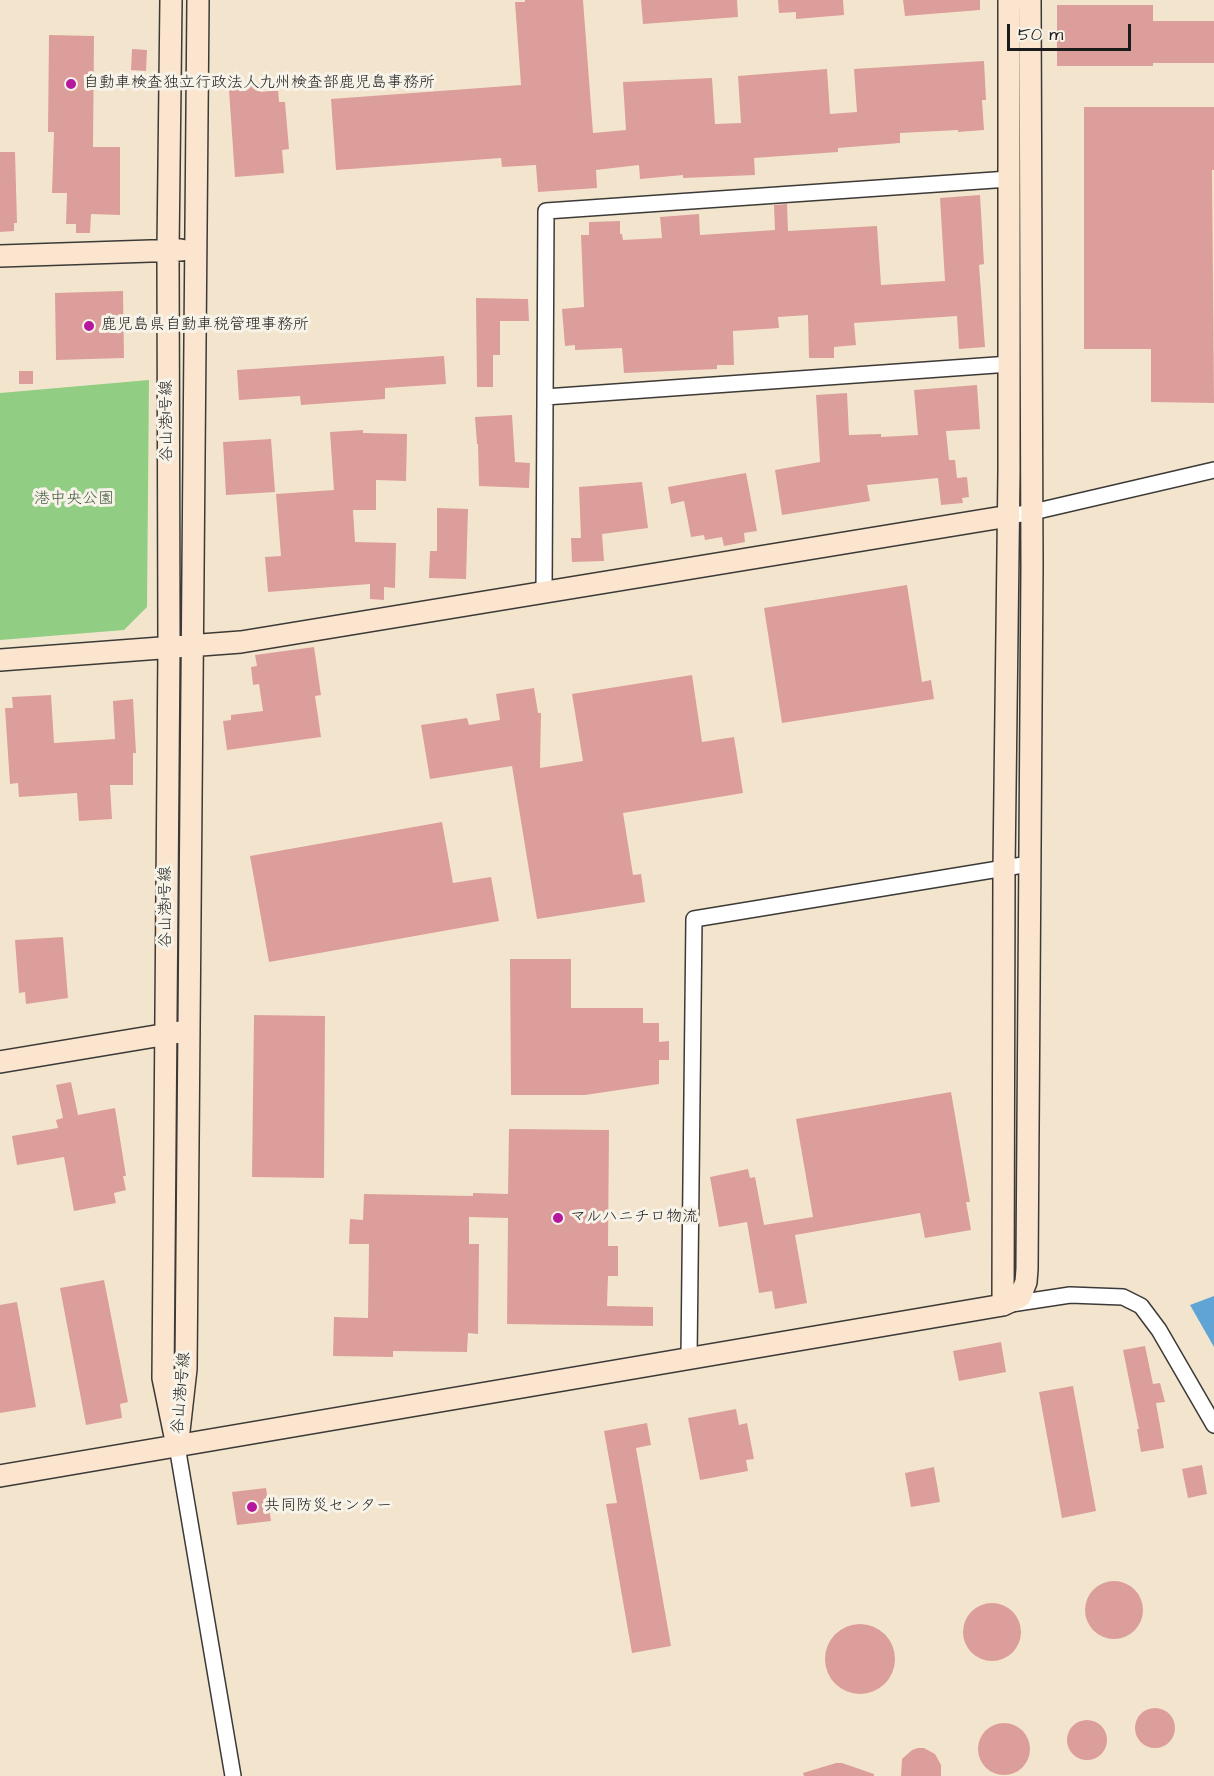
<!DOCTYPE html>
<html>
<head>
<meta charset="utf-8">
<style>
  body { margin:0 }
  #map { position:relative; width:1214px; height:1776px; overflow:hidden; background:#f3e5cd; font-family:"Architects Daughter",sans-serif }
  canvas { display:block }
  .scale { position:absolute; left:1007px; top:24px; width:124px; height:27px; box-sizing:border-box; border:3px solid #1c1c1c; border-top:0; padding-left:8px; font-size:18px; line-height:21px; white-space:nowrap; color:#1c1c1c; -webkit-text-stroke:4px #f7f3e8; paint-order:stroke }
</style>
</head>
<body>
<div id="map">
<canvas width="1214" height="1776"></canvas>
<div class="scale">50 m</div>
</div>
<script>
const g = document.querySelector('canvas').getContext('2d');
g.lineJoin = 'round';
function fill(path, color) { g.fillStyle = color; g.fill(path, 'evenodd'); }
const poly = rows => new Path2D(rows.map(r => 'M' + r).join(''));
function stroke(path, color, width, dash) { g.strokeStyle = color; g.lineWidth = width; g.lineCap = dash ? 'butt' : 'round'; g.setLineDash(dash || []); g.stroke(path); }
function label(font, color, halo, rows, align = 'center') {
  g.font = font + ' "Architects Daughter","Klee One",sans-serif'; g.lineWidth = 6; g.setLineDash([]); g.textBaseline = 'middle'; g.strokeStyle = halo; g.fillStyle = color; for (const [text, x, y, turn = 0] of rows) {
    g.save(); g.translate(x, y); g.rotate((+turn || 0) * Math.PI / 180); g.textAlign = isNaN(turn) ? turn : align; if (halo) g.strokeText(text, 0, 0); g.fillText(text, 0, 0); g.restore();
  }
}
fill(poly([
  [149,380,147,607,124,630,0,640,0,393]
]), '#91ce84');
fill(poly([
  [1214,1296,1214,1347,1190,1305]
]), '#60a4d5');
fill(poly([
  [525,0,583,0,593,133,626,130,623,82,712,78,715,124,741,123,738,76,827,69,830,114,857,112,854,69,984,61,986,100,982,100,984,130,958,132,958,130,900,133,900,143,838,148,838,152,754,158,755,175,683,178,683,175,640,179,639,165,596,170,597,188,538,192,536,165,502,167,501,158,336,170,331,99,521,85,515,2,525,2],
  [641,0,737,0,738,17,643,24],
  [778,0,843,0,844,15,796,19,796,12,779,13],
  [903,0,980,0,980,10,905,16],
  [1057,5,1153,5,1153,21,1214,21,1214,63,1153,63,1153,66,1057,66],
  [49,35,94,36,93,147,120,147,120,215,91,214,90,233,76,233,76,224,66,224,67,193,52,193,54,132,48,132],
  [132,49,147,50,146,71,131,70],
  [260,84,261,92,278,90,279,102,285,102,289,149,282,150,284,173,235,177,229,90,247,88,246,85],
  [1084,107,1214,107,1214,170,1212,170,1214,403,1151,402,1151,349,1084,349],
  [0,152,15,152,17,223,14,223,14,231,0,232],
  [980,195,984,264,979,265,985,347,959,349,957,316,854,323,856,345,834,347,834,358,809,358,808,315,778,317,779,328,733,331,734,365,717,365,717,369,624,373,622,348,575,350,575,345,565,346,562,309,584,307,581,235,589,235,589,222,620,221,620,234,622,234,623,240,662,238,660,217,699,214,700,235,775,230,774,205,787,204,788,231,877,226,881,285,945,281,940,198],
  [123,291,124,358,56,360,55,293],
  [476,298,528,299,529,321,500,321,500,355,493,355,493,387,477,387],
  [444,356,446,384,385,388,385,399,301,405,300,396,239,400,237,370],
  [19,371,33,371,33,384,19,384],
  [977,385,980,429,946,431,949,460,955,460,957,478,967,477,969,497,962,498,963,503,941,505,938,478,867,485,870,501,782,515,775,470,820,462,816,395,847,393,849,435,881,434,881,437,918,435,914,390],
  [512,415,515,462,530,463,529,488,479,486,478,444,477,444,475,417],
  [363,430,363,433,407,434,406,481,376,480,376,510,353,510,355,542,396,543,395,588,384,587,384,600,370,599,370,584,268,592,265,557,281,556,276,494,334,490,330,432],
  [271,439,275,492,226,495,223,442],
  [746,473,757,531,744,533,745,542,724,546,722,537,705,540,704,535,691,537,684,501,671,504,668,487],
  [642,482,648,528,602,534,604,561,572,562,571,538,581,538,579,487],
  [437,508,468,509,466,579,429,578,430,551,437,551],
  [907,585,922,682,931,680,934,699,782,723,764,608],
  [314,647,321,695,315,696,321,737,227,750,223,721,231,720,231,715,263,711,259,684,253,685,251,667,257,666,255,655],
  [692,675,702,742,734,737,743,793,623,813,633,875,641,874,645,902,537,919,512,766,430,779,421,725,467,718,469,725,500,720,496,694,534,688,538,713,541,713,540,768,583,761,572,694],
  [51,695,54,743,115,739,113,701,133,699,136,753,133,753,133,785,110,785,112,819,79,821,77,793,19,797,18,783,10,784,5,708,13,708,12,697],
  [442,822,453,883,491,877,499,921,269,962,250,856],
  [63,937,68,998,26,1004,25,992,19,993,15,940],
  [510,959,571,959,571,1008,643,1008,643,1023,659,1023,659,1042,669,1041,669,1060,659,1060,659,1084,585,1095,511,1095],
  [254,1015,325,1016,324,1178,252,1177],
  [71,1082,78,1115,115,1108,126,1176,123,1176,126,1190,114,1193,116,1203,74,1211,64,1157,17,1165,12,1136,58,1128,56,1120,63,1118,56,1085],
  [951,1092,970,1202,966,1202,971,1230,925,1238,920,1213,795,1235,807,1303,775,1309,772,1291,759,1293,747,1222,719,1227,710,1177,748,1169,750,1178,755,1177,764,1225,813,1217,796,1119],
  [509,1129,609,1130,608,1246,618,1246,618,1276,608,1276,607,1306,653,1307,653,1326,507,1324,508,1218,469,1217,469,1244,479,1244,478,1334,468,1333,467,1352,393,1351,393,1357,333,1356,334,1317,368,1318,369,1244,349,1244,350,1219,363,1220,364,1194,473,1196,473,1193,508,1194],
  [104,1280,128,1402,120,1404,122,1418,86,1425,60,1288],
  [17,1302,36,1407,0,1413,0,1305],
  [1001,1342,1006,1372,959,1381,953,1351],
  [1145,1346,1153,1384,1160,1383,1165,1402,1156,1403,1164,1448,1141,1452,1137,1429,1139,1429,1123,1350],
  [1073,1386,1096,1511,1062,1518,1039,1392],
  [736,1409,739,1425,747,1423,754,1459,746,1460,748,1471,700,1480,688,1418],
  [647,1423,651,1445,636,1448,671,1646,632,1653,606,1504,617,1503,604,1431],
  [1202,1465,1207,1494,1188,1498,1182,1469],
  [934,1467,940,1502,911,1507,905,1473],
  [266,1488,271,1521,237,1525,232,1492],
  '1085 1610a29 29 0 1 1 58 0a29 29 0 1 1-58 0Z',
  '963 1632a29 29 0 1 1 58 0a29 29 0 1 1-58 0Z',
  '825 1659a35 35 0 1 1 70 0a35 35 0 1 1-70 0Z',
  '1135 1728a20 20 0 1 1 40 0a20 20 0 1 1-40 0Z',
  '1067 1740a20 20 0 1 1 40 0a20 20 0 1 1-40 0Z',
  '978 1749a26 26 0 1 1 52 0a26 26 0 1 1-52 0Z',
  [918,1748,924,1748,935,1754,941,1765,941,1776,901,1776,902,1759,912,1750],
  [836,1763,842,1763,874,1774,874,1776,804,1776,803,1773]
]), '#dc9e9a');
const street = poly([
  [545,397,1010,364],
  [1009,516,1033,512,1214,470],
  [544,592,546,211,1009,179],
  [1011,1304,1070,1295,1123,1297,1141,1306,1159,1330,1214,1425],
  [689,1357,694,919,1029,864],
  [177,1446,233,1776]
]);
const secondary = poly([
  [171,0,168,250,169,647,163,1378,177,1446],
  [0,256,181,250],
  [0,660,241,642,1009,516],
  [0,1062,180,1032],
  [1003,1305,1004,868,1009,472,1009,0],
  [179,1431,186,1369,198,0],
  [0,1476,1003,1305,1020,1297,1026,1282,1027,1269,1032,566,1030,0]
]);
stroke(street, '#3c3a37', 18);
stroke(secondary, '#3c3a37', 24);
stroke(street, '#fff', 15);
stroke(secondary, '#fce5cf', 21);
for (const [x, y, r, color] of [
  [71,84,6,"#b5179e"],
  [89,326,6,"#b5179e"],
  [558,1218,6,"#b5179e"],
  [252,1507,6,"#b5179e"]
]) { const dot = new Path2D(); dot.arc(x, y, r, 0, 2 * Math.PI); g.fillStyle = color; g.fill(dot); stroke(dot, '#f7f3e8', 2); }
label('16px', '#1c1c1c', '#f7f3e8', [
  ["自動車検査独立行政法人九州検査部鹿児島事務所",83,84],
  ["鹿児島県自動車税管理事務所",101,326],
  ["マルハニチロ物流",570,1218],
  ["共同防災センター",264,1507]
], 'left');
label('16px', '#1c1c1c', '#f7f3e8', [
  ["谷山港1号線",168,421,-90],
  ["谷山港1号線",167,907,-90],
  ["谷山港1号線",182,1393,-85]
]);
label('16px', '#455a40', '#f7f3e8', [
  ["港中央公園",74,500]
]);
</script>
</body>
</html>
